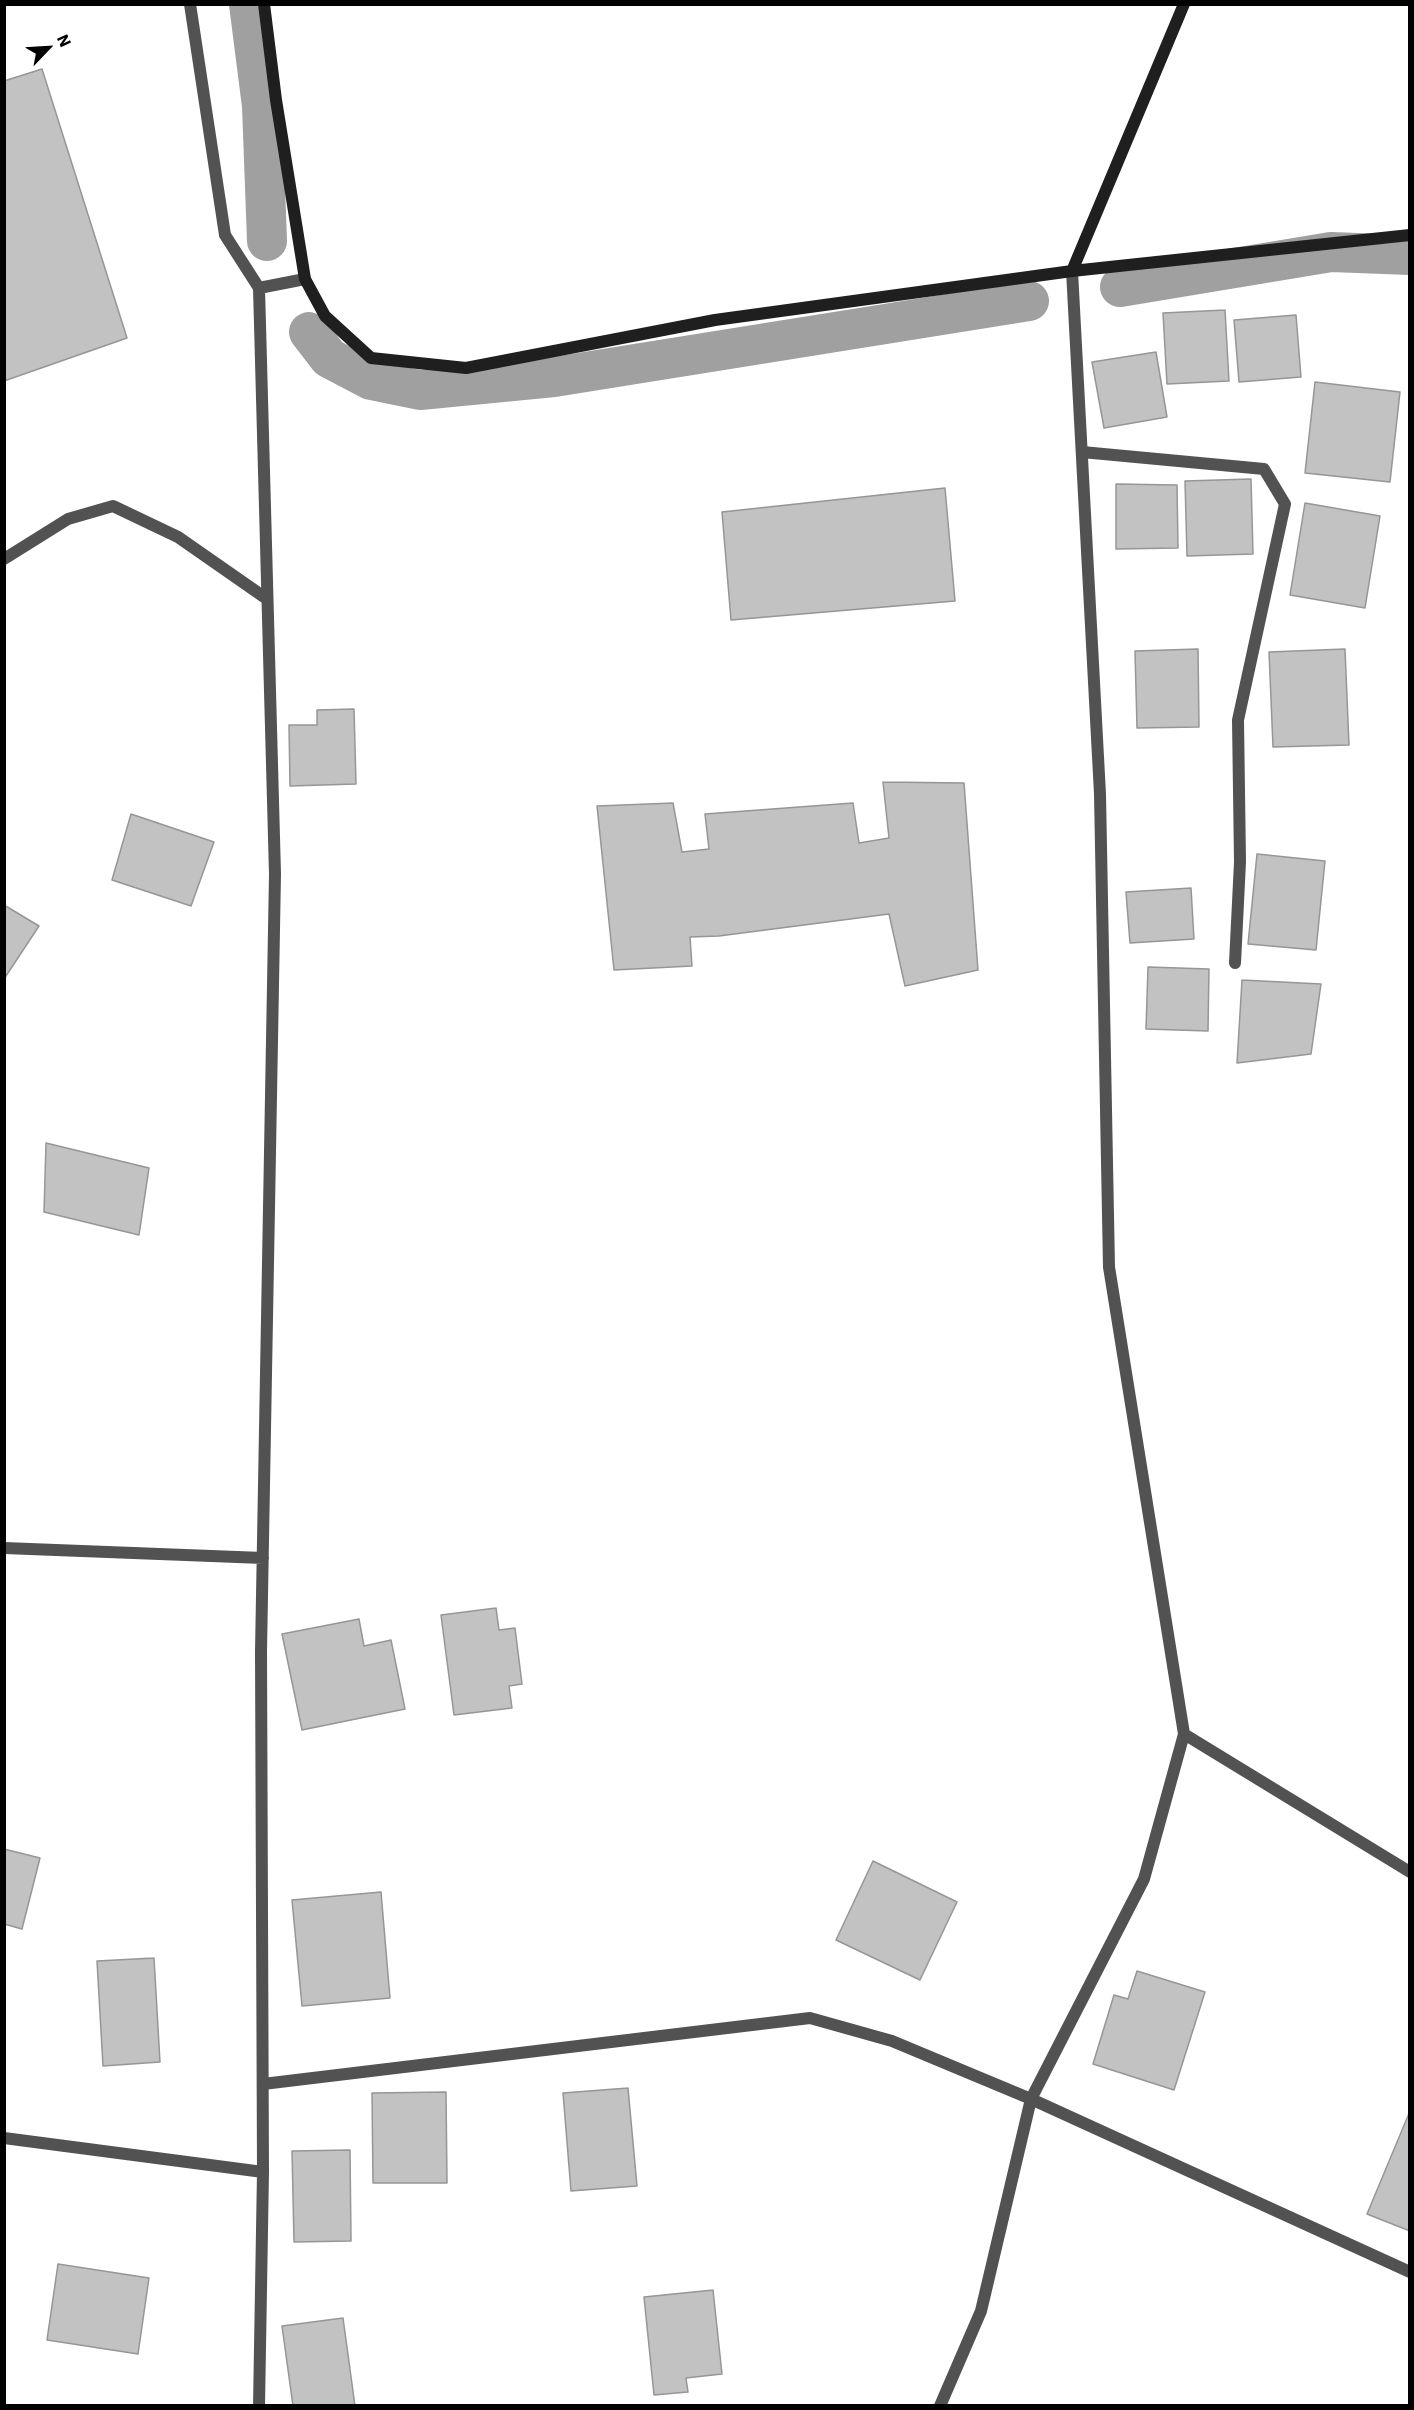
<!DOCTYPE html>
<html>
<head>
<meta charset="utf-8">
<style>
	body { margin:0 }
	#map { position:relative; width:1414px; height:2410px; overflow:hidden; background:#fff; font-family:"IBM Plex Sans",sans-serif }
	canvas { display:block }
	.frame { position:absolute; inset:0; border:6px solid #000; pointer-events:none }
	.north { position:absolute; left:18px; top:18px; width:60px; height:60px; -webkit-text-stroke:4px #fff; paint-order:stroke; rotate:65deg; font-size:16px; font-weight:700; line-height:24px; text-align:center; color:#000 }
	.north::after { content:''; display:block; margin:auto; width:21px; height:27px; background:#000; clip-path:polygon(50% 0,100% 100%,50% 72%,0 100%) }
</style>
</head>
<body>
<div id="map">
<canvas width="1414" height="2410"></canvas>
<div class="frame"></div>
<div class="north">N</div>
</div>
<script>
const ctx = document.querySelector('canvas').getContext('2d');
ctx.lineJoin = 'round';
const toPath = rows => new Path2D(rows.map(r => 'M' + r).join(''));
function trace(path, color, width, dash) { ctx.strokeStyle = color; ctx.lineWidth = width; ctx.lineCap = dash ? 'butt' : 'round'; ctx.setLineDash(dash || []); ctx.stroke(path); }
function fill(path, color) { ctx.fillStyle = color; ctx.fill(path, 'evenodd'); }
const canal = toPath([
	[249,4,262,106,267,241],
	[1120,287,1331,252,1410,255],
	[309,332,329,358,371,380,420,390,554,377,1029,301]
]);
const building = toPath([
	[42,69,127,338,4,381,4,81,42,69],
	[1225,310,1229,381,1167,384,1163,313,1225,310],
	[1296,315,1301,377,1239,382,1234,320,1296,315],
	[1156,352,1167,417,1104,428,1092,362,1156,352],
	[1315,382,1400,392,1390,482,1305,473,1315,382],
	[1251,479,1253,554,1187,556,1185,481,1251,479],
	[1116,484,1177,485,1178,548,1116,549,1116,484],
	[945,488,955,601,731,620,722,512,945,488],
	[1305,503,1380,516,1365,608,1290,595,1305,503],
	[1198,649,1199,727,1137,728,1135,651,1198,649],
	[1345,649,1349,745,1273,747,1269,652,1345,649],
	[354,709,356,784,290,786,289,725,317,725,317,710,354,709],
	[883,782,964,783,978,970,905,986,889,914,719,936,690,937,692,966,614,970,597,806,673,803,682,852,709,849,705,814,853,803,859,843,889,838,883,782],
	[131,814,214,842,191,906,112,880,131,814],
	[1257,854,1325,861,1316,950,1248,944,1257,854],
	[1191,888,1194,939,1130,943,1126,892,1191,888],
	[4,905,39,926,4,979,4,905],
	[1148,967,1209,969,1208,1031,1146,1029,1148,967],
	[1242,980,1321,984,1311,1054,1237,1063,1242,980],
	[46,1143,149,1168,139,1235,44,1212,46,1143],
	[496,1608,499,1630,515,1628,522,1684,509,1686,512,1708,454,1715,441,1615,496,1608],
	[359,1619,364,1646,391,1640,405,1709,302,1730,282,1634,359,1619],
	[4,1849,40,1858,22,1929,4,1924,4,1849],
	[873,1861,957,1902,920,1980,836,1940,873,1861],
	[381,1892,390,1998,302,2006,292,1900,381,1892],
	[154,1958,160,2062,103,2066,97,1961,154,1958],
	[1137,1971,1205,1992,1174,2090,1093,2064,1114,1995,1128,1999,1137,1971],
	[628,2088,637,2186,571,2191,563,2093,628,2088],
	[446,2092,447,2183,373,2183,372,2093,446,2092],
	[1410,2111,1410,2231,1367,2214,1410,2111],
	[350,2150,351,2241,294,2242,292,2151,350,2150],
	[58,2264,149,2278,138,2354,47,2340,58,2264],
	[713,2290,722,2374,686,2378,688,2392,654,2395,644,2297,713,2290],
	[343,2318,355,2406,293,2406,282,2326,343,2318]
]);
const street = toPath([
	[190,4,225,235,259,288,305,279],
	[1072,271,1100,794,1109,1267,1184,1734,1410,1872],
	[259,288,275,874,261,1651,263,2172,259,2406],
	[1082,452,1264,469,1285,504,1238,720,1240,862,1235,963],
	[4,559,68,519,113,506,178,537,267,599],
	[4,1548,263,1558],
	[263,2084,810,2018,892,2041,1031,2099,1410,2272],
	[4,2138,263,2172],
	[940,2406,981,2311,1031,2099,1144,1879,1184,1734]
]);
const secondary = toPath([
	[264,4,276,100,305,279,325,316,371,358,466,368,715,320,1072,271,1410,235],
	[1072,271,1184,4]
]);
trace(canal, '#a0a0a0', 40);
fill(building, '#c2c2c2');
trace(building, '#969696', 1.5);
trace(street, '#525252', 12);
trace(secondary, '#1f1f1f', 12);
</script>
</body>
</html>
